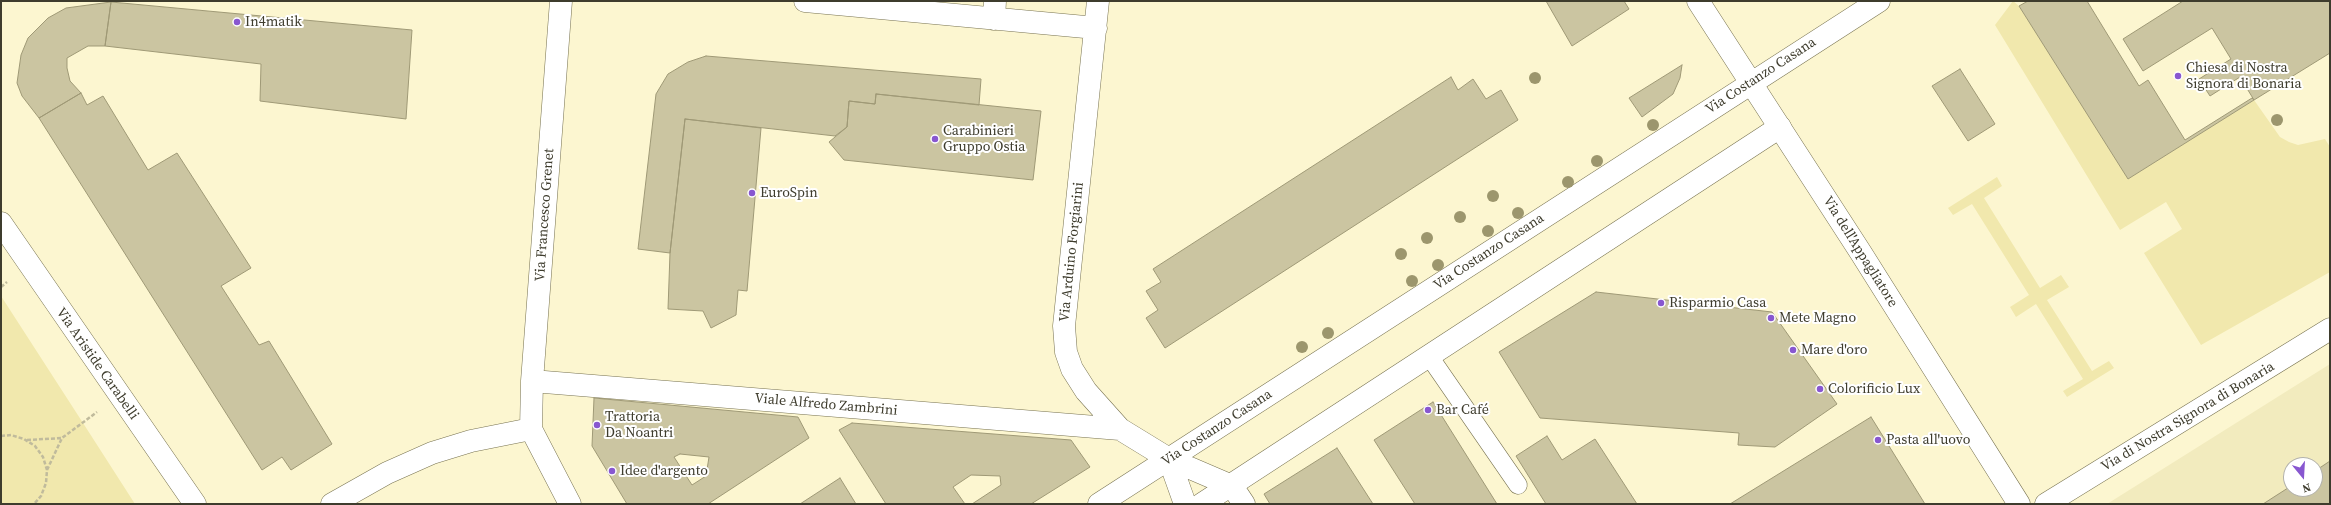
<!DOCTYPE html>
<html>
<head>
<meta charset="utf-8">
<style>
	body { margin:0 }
	#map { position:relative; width:2331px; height:505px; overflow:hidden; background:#fcf6d0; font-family:"Source Serif 4",serif }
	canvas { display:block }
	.frame { position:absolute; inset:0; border:2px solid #3e3c2d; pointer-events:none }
	.north { position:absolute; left:2283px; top:457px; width:40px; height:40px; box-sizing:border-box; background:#fff; border:1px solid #b2b1ab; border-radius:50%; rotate:162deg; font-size:11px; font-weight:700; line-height:16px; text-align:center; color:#3e3c2d }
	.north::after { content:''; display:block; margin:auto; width:14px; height:18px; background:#8857d0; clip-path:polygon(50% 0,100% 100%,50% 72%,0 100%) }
</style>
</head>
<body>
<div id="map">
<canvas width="2331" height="505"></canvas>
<div class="frame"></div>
<div class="north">N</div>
</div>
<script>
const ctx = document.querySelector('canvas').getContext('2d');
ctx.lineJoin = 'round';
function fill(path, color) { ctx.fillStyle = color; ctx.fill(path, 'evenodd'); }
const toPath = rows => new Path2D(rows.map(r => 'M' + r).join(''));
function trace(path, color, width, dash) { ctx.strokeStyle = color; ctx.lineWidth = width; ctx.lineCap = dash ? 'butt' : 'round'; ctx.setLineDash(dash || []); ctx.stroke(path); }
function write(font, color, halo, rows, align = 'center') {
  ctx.font = font + ' "Source Serif 4",serif'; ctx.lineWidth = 4; ctx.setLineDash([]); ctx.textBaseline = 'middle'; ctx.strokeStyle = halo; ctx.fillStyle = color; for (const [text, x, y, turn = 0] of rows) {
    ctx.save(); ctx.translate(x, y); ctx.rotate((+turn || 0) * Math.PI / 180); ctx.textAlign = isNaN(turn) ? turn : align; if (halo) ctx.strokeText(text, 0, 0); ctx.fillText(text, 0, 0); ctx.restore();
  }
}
const built = toPath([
	[2330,364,2330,504,2107,504],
	[2291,465,2315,465,2315,489,2291,489]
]);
const green = toPath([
	[2013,1,2019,6,2128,179,2254,100,2280,137,2289,142,2298,145,2325,139,2330,147,2330,272,2201,345,2144,253,2182,229,2166,202,2120,230,1995,25],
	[1997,177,2002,186,1984,198,2040,288,2061,275,2069,287,2047,300,2092,371,2109,361,2114,368,2067,397,2063,391,2083,379,2036,304,2016,317,2010,307,2029,295,1972,204,1953,215,1948,208],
	[1,296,83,423,135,504,1,504]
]);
const building = toPath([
	[1546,1,1624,1,1629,9,1572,46,1546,1],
	[2028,1,2087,1,2139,86,2148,80,2185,140,2252,98,2254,100,2128,179,2019,6,2028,1],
	[2183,1,2330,1,2330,53,2254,100,2240,77,2210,96,2199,79,2231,59,2212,28,2143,71,2123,39,2183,1],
	[111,2,412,30,406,119,260,101,261,64,105,46,111,2],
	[111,2,105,46,88,46,67,58,67,68,70,81,81,93,39,118,22,96,17,83,21,55,28,38,48,18,66,8,111,2],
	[706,56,981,79,979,105,876,94,875,104,849,101,847,127,835,136,685,119,670,253,638,249,656,94,668,74,688,62,706,56],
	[1682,65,1680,78,1673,94,1642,117,1629,98,1682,65],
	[1960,69,1995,124,1968,141,1932,86,1960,69],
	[1451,77,1458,90,1473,79,1486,99,1501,90,1518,120,1165,348,1146,318,1158,310,1146,291,1161,282,1153,269,1451,77],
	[81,93,87,105,103,96,148,170,177,153,251,268,221,286,259,345,269,341,332,444,291,470,282,457,262,470,39,118,81,93],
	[876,94,1041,111,1033,180,844,160,829,142,847,127,849,101,875,104,876,94],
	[685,119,761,128,747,291,738,290,736,315,711,328,703,311,668,309,670,253,685,119],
	[1596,292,1772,312,1837,404,1775,447,1738,445,1739,433,1540,418,1499,352,1596,292],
	[594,398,798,417,809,438,708,504,627,504,592,446,594,398],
	[680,454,709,457,706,476,692,485,674,457,680,454],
	[1433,402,1497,504,1415,504,1374,440,1433,402],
	[1871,417,1925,504,1730,504,1871,417],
	[852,423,1071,440,1090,467,1031,504,972,504,1001,485,1000,476,971,475,953,487,965,504,886,504,839,430,852,423],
	[1547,436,1562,460,1595,439,1637,504,1546,504,1516,456,1547,436],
	[1337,448,1373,504,1270,504,1264,494,1337,448],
	[2330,461,2330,504,2263,504,2291,486,2291,489,2315,489,2315,471,2330,461],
	[840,478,856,504,800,504,840,478]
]);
const path = toPath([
	[1,287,7,282],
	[1,436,11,435,24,439,35,446,43,457,47,470,46,483,41,496,34,504],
	[27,440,62,438],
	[47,470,62,438,97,412]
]);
const service = toPath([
	[1429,356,1518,485]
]);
const minor = toPath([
	[561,1,532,381,531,429,570,504],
	[805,1,1096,28],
	[1098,1,1064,326,1066,352,1072,369,1086,391,1120,429,1169,459,1232,486,1244,504],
	[1698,1,1751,83],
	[994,19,995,1],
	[532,381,1120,429],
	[1169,459,1185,504],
	[332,504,387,473,432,453,471,441,531,429],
	[1099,504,1879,1],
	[1202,504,1780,127],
	[2046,504,2330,329]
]);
const tertiary = toPath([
	[1751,83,1861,253,2019,504],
	[1,223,195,504]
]);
const trees = [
	[1535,78],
	[2277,120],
	[1653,125],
	[1597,161],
	[1568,182],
	[1493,196],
	[1518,213],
	[1460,217],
	[1488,231],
	[1427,238],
	[1401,254],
	[1438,265],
	[1412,281],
	[1328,333],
	[1302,347]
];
const markers = [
	[237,22,4,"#8857d0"],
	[2178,76,4,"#8857d0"],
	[935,139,4,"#8857d0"],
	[752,193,4,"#8857d0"],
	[1661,303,4,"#8857d0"],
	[1771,318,4,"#8857d0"],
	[1793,350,4,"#8857d0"],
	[1820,389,4,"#8857d0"],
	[1428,410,4,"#8857d0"],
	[597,425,4,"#8857d0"],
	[1878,440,4,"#8857d0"],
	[612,471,4,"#8857d0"]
];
const poiNames = [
	["In4matik",245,22],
	["Chiesa di Nostra",2186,68],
	["Signora di Bonaria",2186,84],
	["Carabinieri",943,131],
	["Gruppo Ostia",943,147],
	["EuroSpin",760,193],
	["Risparmio Casa",1669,303],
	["Mete Magno",1779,318],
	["Mare d'oro",1801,350],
	["Colorificio Lux",1828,389],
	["Bar Café",1436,410],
	["Trattoria",605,417],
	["Da Noantri",605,433],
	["Pasta all'uovo",1886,440],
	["Idee d'argento",620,471]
];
const streetNames = [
	["Via Costanzo Casana",1761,76,-33],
	["Via Francesco Grenet",545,215,-86],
	["Via Arduino Forgiarini",1072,252,-84],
	["Via Costanzo Casana",1489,252,-33],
	["Via dell'Appagliatore",1860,252,58],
	["Via Aristide Carabelli",97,364,55],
	["Viale Alfredo Zambrini",826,405,5],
	["Via di Nostra Signora di Bonaria",2188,417,-31],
	["Via Costanzo Casana",1217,428,-33]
];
fill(built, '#f2ebbe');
fill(green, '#f1e8ad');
fill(building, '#cbc5a1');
trace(building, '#9f9976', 1);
trace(service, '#787351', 19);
trace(minor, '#787351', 23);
trace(tertiary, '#787351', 23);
trace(path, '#c0bb9c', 2.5, [4, 2]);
trace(service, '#fff', 18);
trace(minor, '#fff', 22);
trace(tertiary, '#fff', 22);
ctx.fillStyle = '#9c966d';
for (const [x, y] of trees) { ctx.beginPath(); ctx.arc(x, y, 6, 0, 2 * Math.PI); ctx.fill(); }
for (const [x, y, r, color] of markers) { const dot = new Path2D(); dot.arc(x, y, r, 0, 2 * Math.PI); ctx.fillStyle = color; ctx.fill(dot); trace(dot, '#fff', 1.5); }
write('14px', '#3e3c2d', '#fff', poiNames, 'left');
write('14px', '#3e3c2d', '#fff', streetNames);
</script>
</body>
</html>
